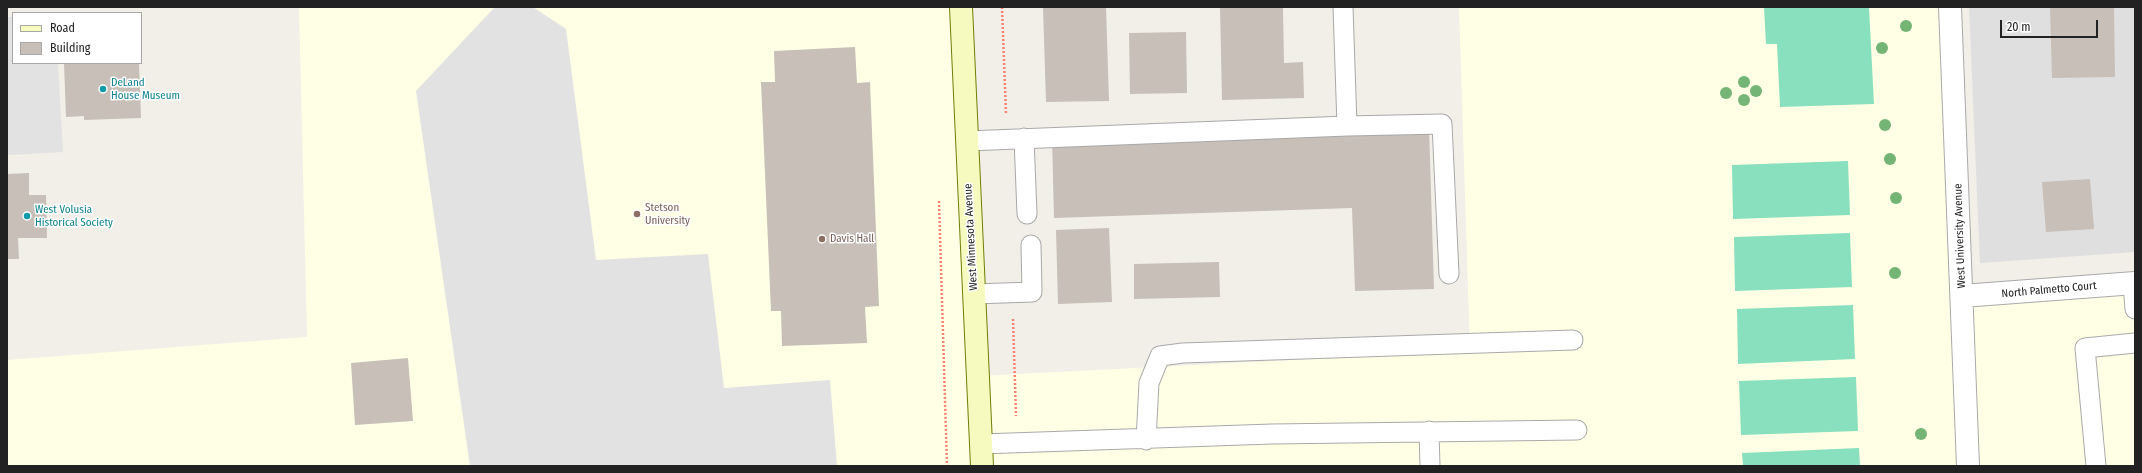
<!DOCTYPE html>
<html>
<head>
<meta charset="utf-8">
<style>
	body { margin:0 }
	#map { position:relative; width:2142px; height:473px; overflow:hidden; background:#f2efe9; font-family:"Fira Sans Condensed",sans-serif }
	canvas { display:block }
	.frame { position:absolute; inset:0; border:8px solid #222; pointer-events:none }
	.legend { position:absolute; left:12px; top:12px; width:130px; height:52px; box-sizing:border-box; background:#fff; border:1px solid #a7a7a7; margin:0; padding:5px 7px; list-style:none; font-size:12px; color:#222 }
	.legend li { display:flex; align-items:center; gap:8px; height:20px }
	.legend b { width:20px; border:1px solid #a7a7a7 }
	.scale { position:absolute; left:2000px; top:20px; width:98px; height:18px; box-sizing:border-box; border:2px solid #222; border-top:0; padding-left:5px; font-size:12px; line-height:14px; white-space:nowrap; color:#222; -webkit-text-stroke:3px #fff; paint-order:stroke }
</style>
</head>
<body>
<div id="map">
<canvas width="2142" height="473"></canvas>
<div class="frame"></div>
<ul class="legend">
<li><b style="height:5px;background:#f7fabf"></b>Road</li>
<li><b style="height:11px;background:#c7bfb8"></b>Building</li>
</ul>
<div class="scale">20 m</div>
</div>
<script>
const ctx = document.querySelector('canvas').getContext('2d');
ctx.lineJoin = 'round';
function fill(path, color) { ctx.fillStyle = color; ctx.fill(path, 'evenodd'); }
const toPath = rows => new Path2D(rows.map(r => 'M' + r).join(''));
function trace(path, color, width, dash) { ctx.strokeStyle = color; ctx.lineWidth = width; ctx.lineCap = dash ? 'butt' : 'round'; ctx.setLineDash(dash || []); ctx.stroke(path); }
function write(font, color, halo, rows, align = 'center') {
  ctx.font = font + ' "Fira Sans Condensed",sans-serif'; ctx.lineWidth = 3; ctx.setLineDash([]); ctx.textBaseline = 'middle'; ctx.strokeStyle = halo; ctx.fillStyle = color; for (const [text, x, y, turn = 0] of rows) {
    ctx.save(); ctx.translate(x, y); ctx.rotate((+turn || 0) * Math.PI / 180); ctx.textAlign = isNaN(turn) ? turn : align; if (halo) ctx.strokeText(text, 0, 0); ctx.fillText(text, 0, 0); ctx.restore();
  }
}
const residential = toPath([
	[1969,7,2135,7,2135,252,1980,263]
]);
const education = toPath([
	[299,7,961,7,978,376,1470,351,1459,7,1950,7,1962,296,2135,287,2135,466,7,466,7,360,307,337]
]);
const pitch = toPath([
	[1764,7,1869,7,1874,104,1780,107,1777,44,1766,44],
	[1848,161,1850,215,1733,219,1732,165],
	[1850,233,1852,287,1735,291,1734,237],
	[1853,305,1855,359,1738,364,1737,309],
	[1856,377,1858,431,1741,435,1739,381],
	[1859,448,1860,466,1743,466,1742,453]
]);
const parking = toPath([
	[533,7,566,29,596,260,708,254,724,388,830,380,837,466,470,466,416,91,494,8],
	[7,17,13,17,13,63,58,63,63,152,7,155]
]);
const building = toPath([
	[1043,7,1106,7,1109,101,1046,102],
	[1220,7,1283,7,1284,63,1303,62,1304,98,1222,100],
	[2050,7,2114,7,2115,77,2052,78],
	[1186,32,1187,93,1130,94,1129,33],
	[855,47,857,83,870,82,879,306,865,307,867,343,782,346,781,311,771,311,761,82,775,82,774,51],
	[64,63,139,63,141,118,84,120,84,116,66,117],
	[1429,126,1434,289,1355,291,1352,208,1054,218,1052,138],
	[29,173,29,195,46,195,47,238,18,238,19,259,7,259,7,174],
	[2090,179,2094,229,2046,232,2042,182],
	[1109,228,1112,302,1058,304,1056,230],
	[1219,262,1220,297,1134,299,1134,264],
	[408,358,413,421,355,425,351,363]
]);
const path = toPath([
	[1002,7,1006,114],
	[939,201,947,466],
	[1013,319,1016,416]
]);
const lane = toPath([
	[1347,126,1442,124,1449,274],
	[1024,138,1027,214],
	[967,141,1347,126,1343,7],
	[2133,283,2135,309],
	[974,294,1032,292,1031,245],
	[1429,431,1430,466],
	[1146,440,1149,383,1160,356,1183,353,1573,340],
	[981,444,1272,434,1577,430],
	[2096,466,2085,348,2135,343]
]);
const street = toPath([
	[1950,7,1968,466],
	[1962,296,2135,283]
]);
const secondary = toPath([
	[961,7,982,466]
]);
const trees = [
	[1906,26],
	[1882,48],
	[1744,82],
	[1756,91],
	[1726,93],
	[1744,100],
	[1885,125],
	[1890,159],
	[1896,198],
	[1895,273],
	[1921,434]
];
const markers = [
	[103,89,4,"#0f9aa8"],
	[637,214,4,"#8d6e63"],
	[27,216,4,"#0f9aa8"],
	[822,239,4,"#8d6e63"]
];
const cultureNames = [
	["DeLand",111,83],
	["House Museum",111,96],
	["West Volusia",35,210],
	["Historical Society",35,223]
];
const educationNames = [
	["Stetson",645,208],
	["University",645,221],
	["Davis Hall",830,239]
];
const streetNames = [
	["West University Avenue",1960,236,-92],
	["West Minnesota Avenue",971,237,-93],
	["North Palmetto Court",2049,290,-5]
];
fill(residential, '#e0dfdf');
fill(education, '#ffffe5');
fill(pitch, '#88e0be');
fill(parking, '#e2e2e2');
fill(building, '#c7bfb8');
trace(lane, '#a9a9a9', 21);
trace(street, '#a9a9a9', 24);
trace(secondary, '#707d05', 24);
trace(path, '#fa8072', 2.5, [2, 2]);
trace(lane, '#fff', 19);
trace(street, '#fff', 22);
trace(secondary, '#f7fabf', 22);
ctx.fillStyle = '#74b475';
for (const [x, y] of trees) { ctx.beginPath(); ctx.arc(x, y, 6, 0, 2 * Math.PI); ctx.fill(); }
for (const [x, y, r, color] of markers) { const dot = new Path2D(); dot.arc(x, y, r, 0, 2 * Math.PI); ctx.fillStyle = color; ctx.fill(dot); trace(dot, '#fff', 1.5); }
write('11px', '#0d838f', '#fff', cultureNames, 'left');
write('11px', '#785e54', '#fff', educationNames, 'left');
write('11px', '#222', '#fff', streetNames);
</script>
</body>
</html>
